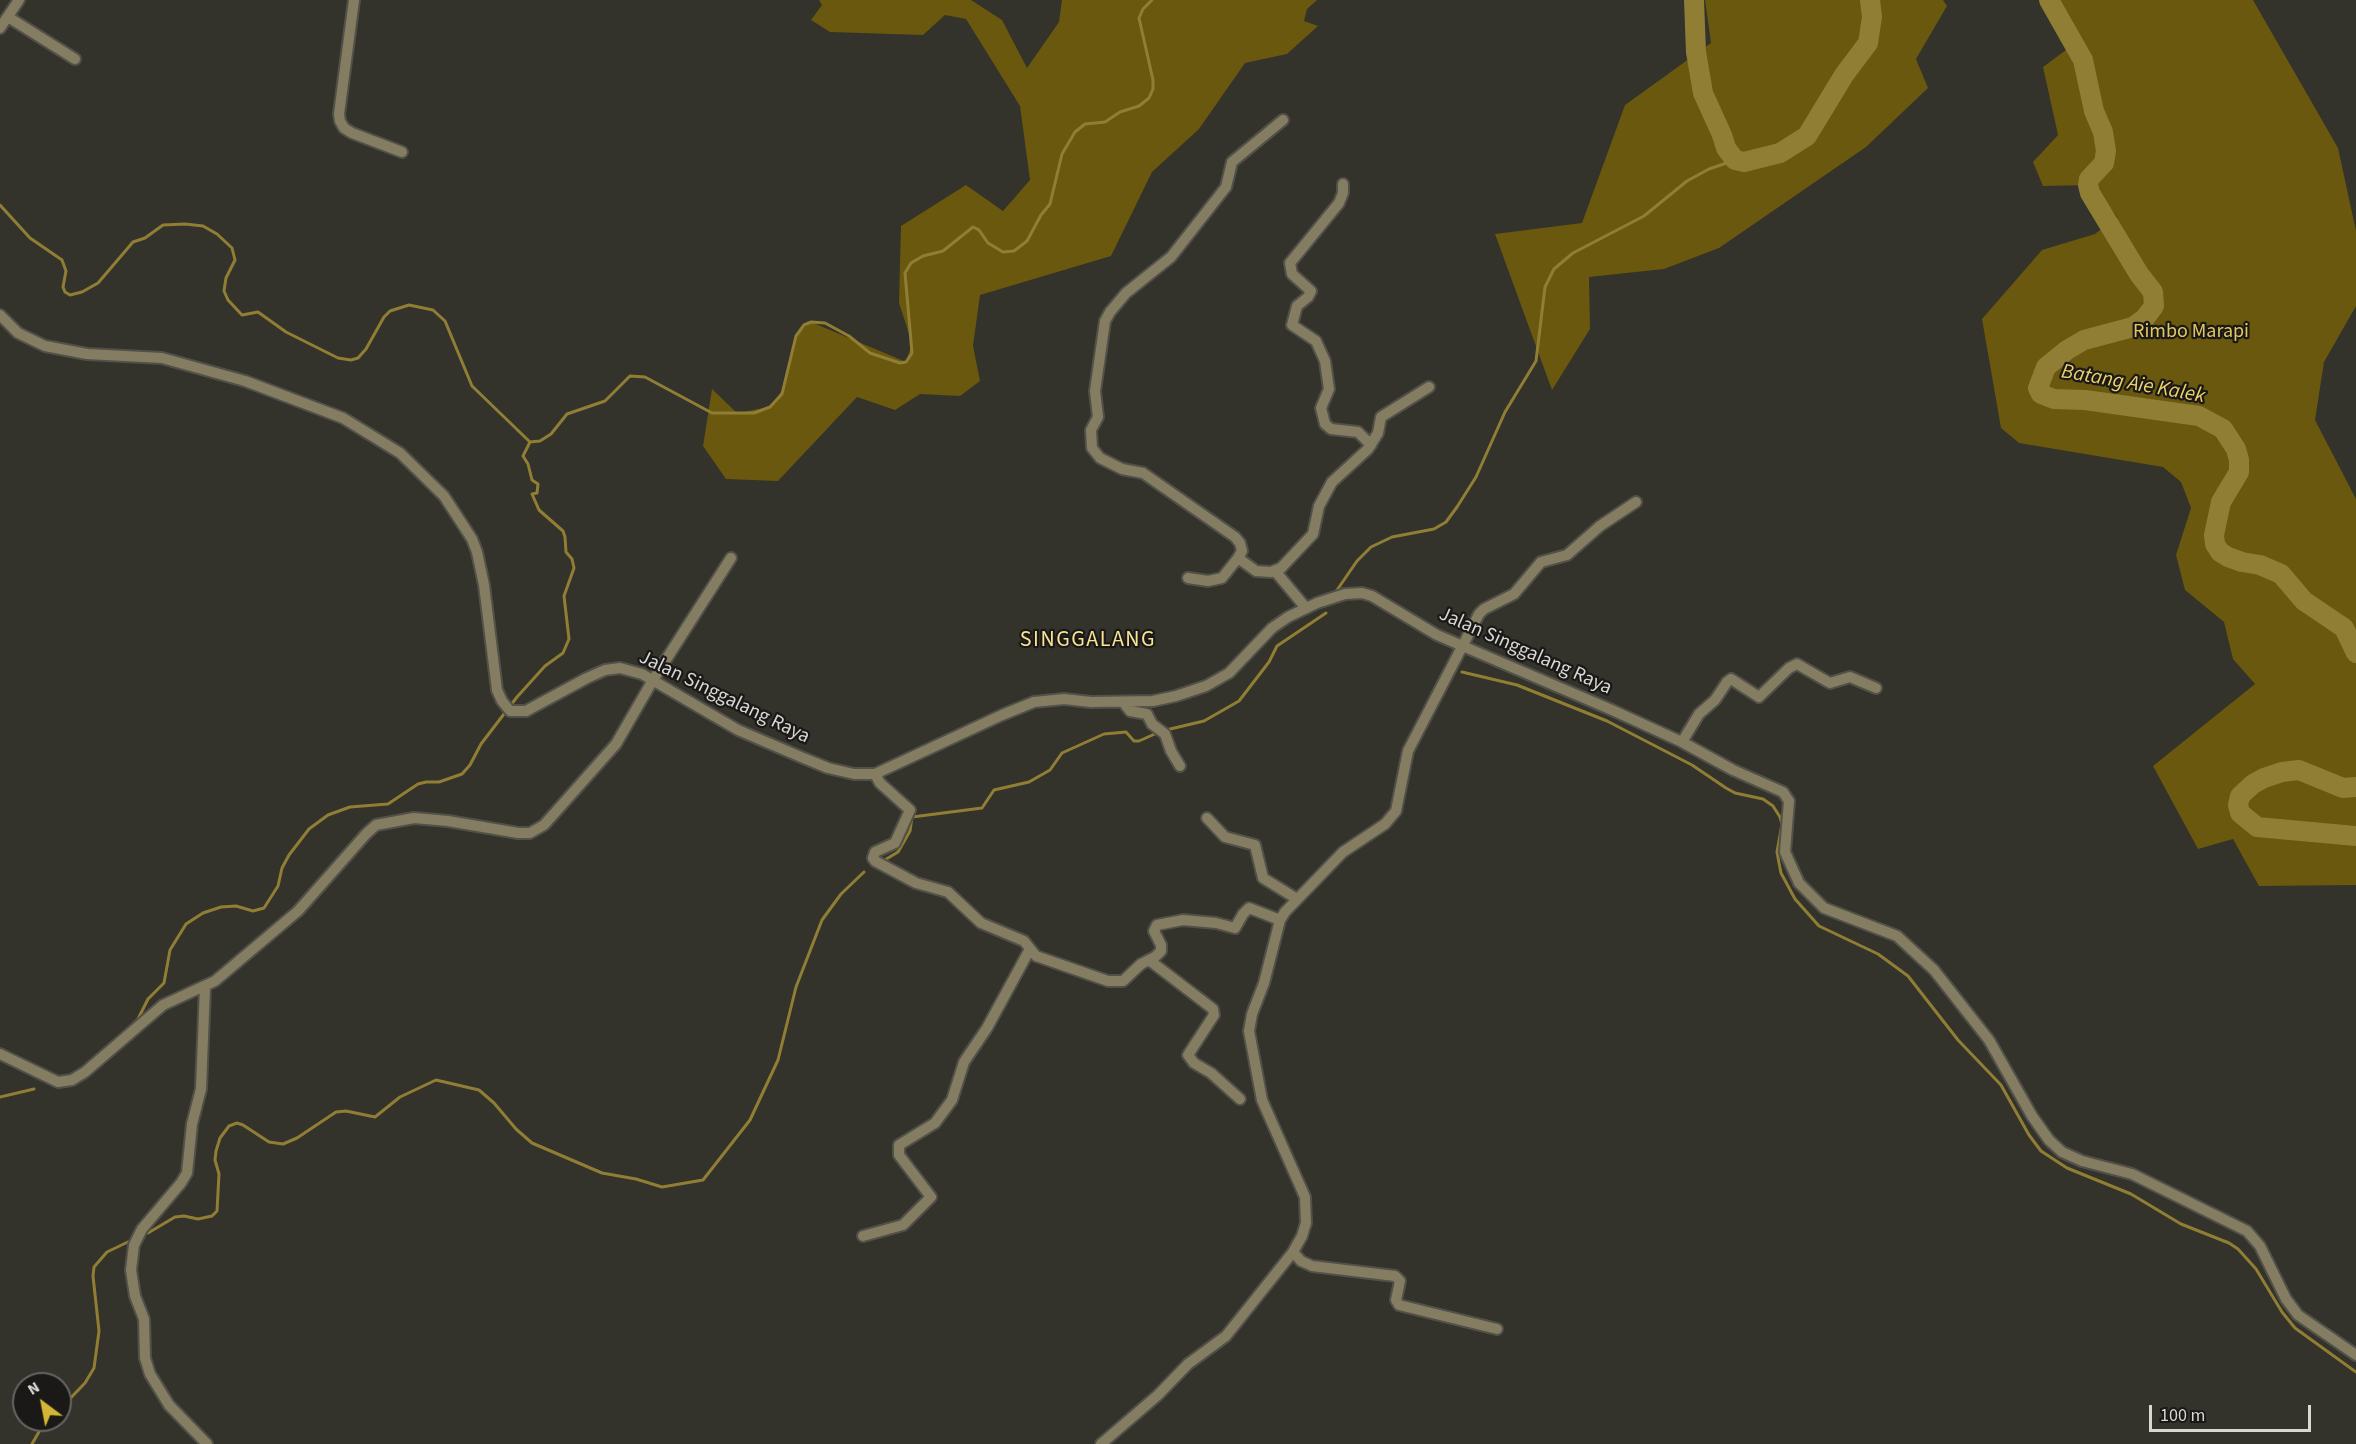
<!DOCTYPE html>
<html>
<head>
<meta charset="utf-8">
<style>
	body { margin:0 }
	#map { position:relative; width:2356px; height:1444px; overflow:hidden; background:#33322b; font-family:"Source Sans 3",sans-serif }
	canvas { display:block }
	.north { position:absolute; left:12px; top:1372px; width:60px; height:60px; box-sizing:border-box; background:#1a1917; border:2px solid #666562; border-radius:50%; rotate:328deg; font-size:16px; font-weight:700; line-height:24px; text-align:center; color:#d8d7d3 }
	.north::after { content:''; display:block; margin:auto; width:21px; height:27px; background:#d5b535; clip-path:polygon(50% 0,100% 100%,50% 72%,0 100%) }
	.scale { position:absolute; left:2149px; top:1405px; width:162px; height:27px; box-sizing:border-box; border:3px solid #d8d7d3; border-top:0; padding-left:8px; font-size:18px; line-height:21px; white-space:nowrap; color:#d8d7d3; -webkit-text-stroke:4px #1a1917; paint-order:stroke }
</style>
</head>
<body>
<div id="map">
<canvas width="2356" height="1444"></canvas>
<div class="north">N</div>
<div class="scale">100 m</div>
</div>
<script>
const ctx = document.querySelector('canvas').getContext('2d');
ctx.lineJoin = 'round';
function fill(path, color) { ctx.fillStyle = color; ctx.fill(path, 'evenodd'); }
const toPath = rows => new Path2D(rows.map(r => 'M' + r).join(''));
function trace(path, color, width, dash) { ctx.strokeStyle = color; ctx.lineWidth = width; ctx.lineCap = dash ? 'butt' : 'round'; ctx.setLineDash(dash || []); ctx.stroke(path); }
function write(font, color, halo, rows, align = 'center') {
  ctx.font = font + ' "Source Sans 3",sans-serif'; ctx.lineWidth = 4.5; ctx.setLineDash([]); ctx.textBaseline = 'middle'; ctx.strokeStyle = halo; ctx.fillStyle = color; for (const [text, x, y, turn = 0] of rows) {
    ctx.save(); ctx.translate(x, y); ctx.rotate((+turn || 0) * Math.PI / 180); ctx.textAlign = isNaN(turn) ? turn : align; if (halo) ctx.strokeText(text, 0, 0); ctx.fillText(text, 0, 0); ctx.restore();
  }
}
const green = toPath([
	[819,0,971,0,1002,20,1027,68,1059,22,1062,0,1317,0,1307,9,1304,21,1318,26,1287,54,1245,63,1199,129,1152,172,1111,256,980,295,973,346,980,381,960,396,920,394,895,410,857,397,778,481,726,479,703,446,712,389,737,413,770,407,785,386,797,333,811,322,906,362,912,343,899,303,901,226,966,185,1003,211,1030,180,1020,106,966,19,945,15,923,35,830,32,811,20,822,5],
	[1705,0,1943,0,1947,6,1916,59,1928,88,1866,147,1719,248,1664,269,1589,277,1590,329,1552,390,1495,234,1582,223,1625,105,1711,43],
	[2053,0,2253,0,2338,148,2356,231,2356,306,2324,362,2315,420,2356,499,2356,885,2259,886,2233,839,2198,849,2153,766,2255,684,2233,659,2224,622,2185,590,2176,555,2191,508,2181,482,2163,467,2019,443,2001,428,1982,319,2042,250,2095,234,2117,217,2093,185,2043,186,2033,162,2058,135,2043,67,2066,50]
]);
const stream = toPath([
	[0,205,30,238,62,260,66,271,63,287,65,292,70,295,82,292,98,283,133,242,145,238,163,225,185,224,203,226,217,234,232,248,235,260,226,278,224,291,228,300,242,315,258,312,286,332,338,358,351,360,358,358,366,349,384,317,390,311,409,305,433,310,445,321,472,386,530,442,540,441,551,434,567,414,605,401,630,376,645,377,712,413,754,413,770,407,782,394,796,336,804,325,811,322,825,323,849,336,870,353,900,363,906,362,912,353,905,273,911,263,923,256,943,251,973,227,979,230,988,243,1003,252,1014,251,1027,241,1041,215,1050,204,1062,154,1075,132,1085,124,1105,122,1120,112,1139,106,1149,98,1153,89,1153,80,1139,18,1143,9,1152,0],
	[1335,593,1357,561,1371,547,1392,537,1434,529,1446,522,1457,507,1476,477,1505,412,1536,361,1545,287,1554,269,1573,253,1644,216,1687,181,1709,169,1735,160],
	[1462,672,1517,685,1607,721,1692,765,1726,788,1735,793,1763,799,1773,806,1780,817,1782,824,1777,852,1779,863,1781,873,1795,899,1819,926,1878,954,1908,976,1958,1040,2001,1085,2029,1135,2041,1151,2067,1168,2131,1194,2181,1224,2229,1243,2238,1249,2256,1269,2282,1312,2295,1328,2356,1372],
	[1166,730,1204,721,1239,701,1269,662,1277,646,1326,613],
	[883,861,898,852,910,831,912,817,982,808,994,790,1029,782,1050,770,1062,753,1104,734,1126,732,1134,741,1139,741,1157,733],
	[121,1035,138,1019,148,999,164,983,170,950,186,924,203,913,221,907,236,906,253,911,264,908,278,886,282,868,289,855,309,829,328,815,350,807,388,804,418,784,426,782,439,782,462,774,470,765,481,744,517,697,545,666,563,653,569,639,564,596,574,568,572,559,566,552,565,537,563,531,539,510,532,494,537,493,538,484,532,480,528,464,523,456,530,442],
	[0,1097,34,1089],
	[148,1233,175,1217,184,1216,198,1219,212,1216,217,1211,219,1174,215,1160,216,1151,220,1138,229,1126,237,1123,243,1125,269,1142,283,1144,297,1138,336,1112,346,1111,375,1117,400,1097,436,1080,479,1090,494,1103,516,1129,532,1143,602,1173,636,1179,662,1187,703,1180,750,1120,778,1060,796,987,822,920,841,894,864,872],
	[60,1409,85,1383,94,1368,99,1331,93,1276,94,1267,107,1252,132,1240],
	[32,1444,40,1430,49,1420]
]);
const river = toPath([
	[1694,0,1696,52,1703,93,1722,135,1726,148,1735,160,1744,162,1780,153,1807,136,1844,75,1868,43,1872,17,1870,0],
	[2049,0,2083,60,2094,111,2103,132,2106,151,2104,163,2089,179,2088,185,2090,193,2139,274,2153,292,2154,306,2145,318,2133,327,2084,340,2067,350,2046,367,2038,388,2041,394,2054,399,2085,400,2199,416,2223,429,2236,449,2239,460,2239,472,2221,502,2214,535,2215,544,2220,552,2228,557,2242,562,2260,565,2281,574,2304,601,2344,628,2356,653],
	[2356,787,2343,788,2299,770,2282,772,2264,778,2253,784,2240,796,2238,805,2240,813,2257,827,2356,836]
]);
const street = toPath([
	[354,0,339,114,340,121,344,128,352,133,402,152],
	[8,17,75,59],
	[0,28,19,0],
	[1343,184,1343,193,1339,203,1290,263,1292,274,1311,291,1308,297,1297,306,1292,325,1316,341,1325,361,1329,389,1321,408,1325,424,1331,429,1358,432,1371,445],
	[0,315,18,333,45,346,87,354,162,358,245,381,343,418,400,453,444,496,472,539,477,552,484,585,497,690,502,701,510,711,526,711,587,678,605,670,620,668,642,674,738,730,801,757,828,768,854,774,875,774,1002,715,1034,702,1064,699,1091,702,1153,701,1176,696,1206,686,1229,673,1272,628,1288,617,1317,603,1345,594,1362,593,1372,596,1437,635,1612,710,1682,742,1733,770,1783,792,1789,801,1785,852,1799,883,1824,908,1897,936,1934,970,1989,1040,2032,1116,2049,1140,2062,1152,2082,1161,2132,1174,2247,1231,2260,1246,2286,1299,2298,1315,2356,1355],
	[1238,558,1242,551,1240,543,1235,537,1143,473,1122,469,1100,458,1092,448,1091,430,1098,417,1095,391,1105,321,1110,312,1126,293,1171,257,1226,187,1232,162,1283,120],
	[1275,571,1306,608],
	[1188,578,1208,581,1222,578,1238,558,1256,571,1271,572,1281,568,1313,534,1319,506,1332,482,1368,449,1378,433,1381,417,1429,387],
	[1123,702,1130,711,1147,714,1152,724,1165,734,1171,751,1180,766],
	[1682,742,1699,714,1715,700,1727,682,1731,679,1759,697,1789,668,1797,664,1830,683,1850,677,1876,688],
	[875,774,880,783,910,810,895,843,875,852,873,858,875,861,916,883,948,892,981,923,1024,941,1036,956,1108,981,1123,981,1141,964,1155,957,1161,951,1161,945,1154,931,1157,925,1183,920,1216,923,1235,928,1243,914,1249,908,1280,920],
	[1207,818,1225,837,1255,845,1263,878,1297,899],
	[1149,960,1213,1009,1214,1015,1188,1055,1194,1063,1211,1073,1240,1099],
	[205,987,201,1089,192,1124,187,1173,181,1183,142,1229,134,1245,131,1270,135,1296,144,1319,145,1358,150,1374,169,1405,207,1444],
	[0,1054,58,1082,72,1080,85,1072,163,1005,215,981,298,911,366,834,376,825,414,818,448,821,518,833,530,833,544,825,616,744,653,680,731,558],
	[863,1236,903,1225,931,1197,899,1155,899,1145,935,1123,952,1100,964,1062,987,1028,1030,949],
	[1293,1252,1301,1261,1312,1266,1395,1276,1400,1281,1396,1300,1399,1305,1497,1329],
	[1101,1444,1158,1395,1188,1364,1226,1336,1293,1252,1302,1236,1306,1223,1305,1197,1262,1100,1249,1031,1252,1014,1264,983,1280,920,1285,912,1343,852,1385,824,1396,811,1408,751,1479,614,1484,609,1514,594,1541,562,1567,555,1600,526,1636,502]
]);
const parkNames = [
	["Rimbo Marapi",2191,333]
];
const streetNames = [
	["Jalan Singgalang Raya",1525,652,24],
	["Jalan Singgalang Raya",724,698,26]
];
const waterNames = [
	["Batang Aie Kalek",2133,385,10]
];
const quarterNames = [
	["SINGGALANG",1088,641]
];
fill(green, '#69580d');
trace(stream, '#907e35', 3);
trace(river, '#907e35', 20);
trace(street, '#515049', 14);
trace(street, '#857d61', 10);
write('20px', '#e2c762', '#1a1917', parkNames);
write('20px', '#d8d7d3', '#1a1917', streetNames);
write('italic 21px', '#ecd16c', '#1a1917', waterNames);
ctx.letterSpacing = '1.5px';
write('22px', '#f9e496', '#1a1917', quarterNames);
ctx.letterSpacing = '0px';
</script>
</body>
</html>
